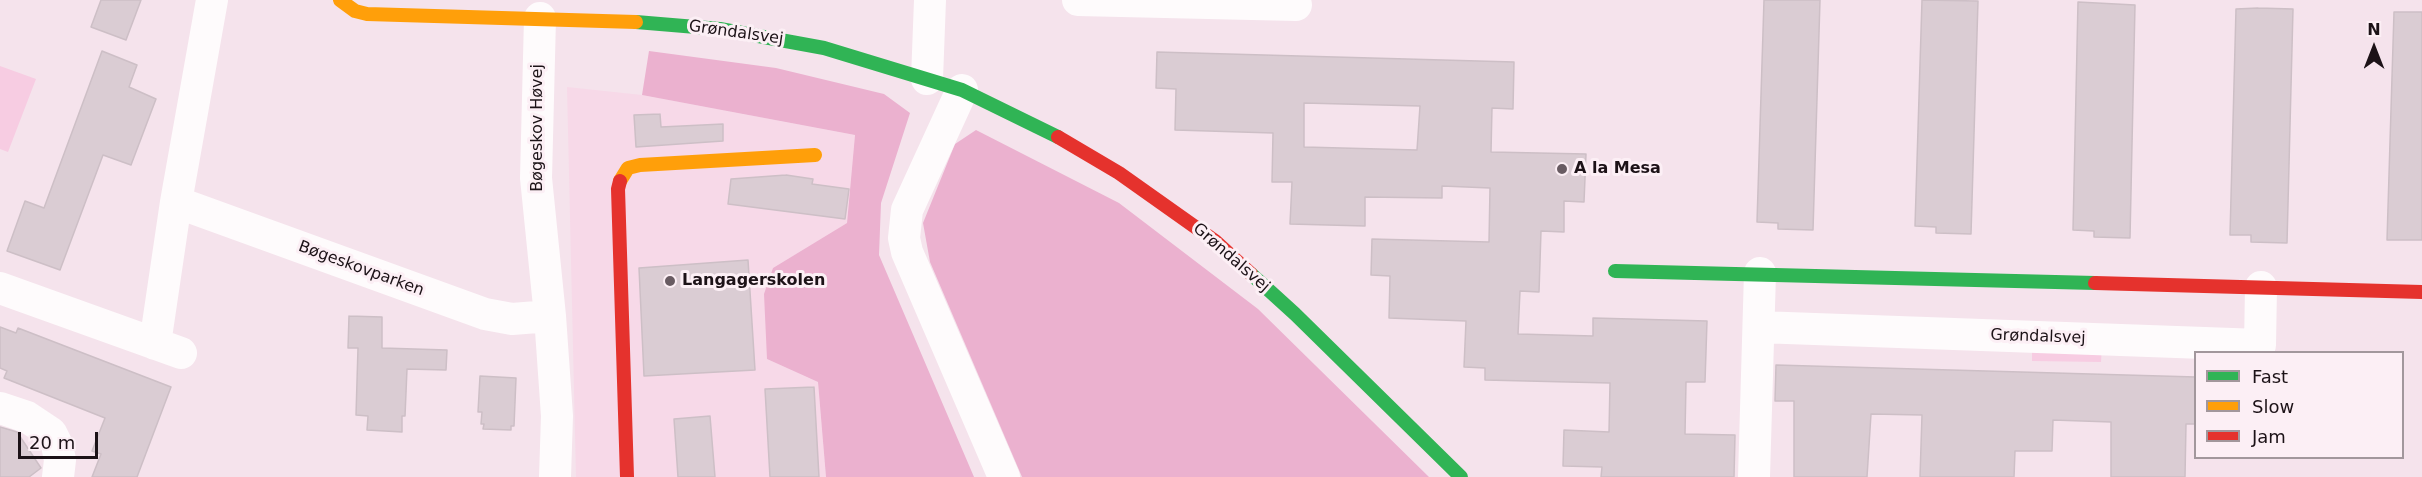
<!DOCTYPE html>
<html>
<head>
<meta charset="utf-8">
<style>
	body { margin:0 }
	#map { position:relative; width:2422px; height:477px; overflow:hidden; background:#f5e3ec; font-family:"DejaVu Sans",sans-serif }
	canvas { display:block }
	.legend { position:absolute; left:2194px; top:351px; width:210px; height:108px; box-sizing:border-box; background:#fceff5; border:2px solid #a2979c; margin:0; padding:8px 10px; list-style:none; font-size:18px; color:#1c1217 }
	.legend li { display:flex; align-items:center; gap:12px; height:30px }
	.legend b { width:30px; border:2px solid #a2979c }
	.north { position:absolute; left:2344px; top:18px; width:60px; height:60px; -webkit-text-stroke:4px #fceff5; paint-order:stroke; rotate:0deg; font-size:16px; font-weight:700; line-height:24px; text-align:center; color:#1c1217 }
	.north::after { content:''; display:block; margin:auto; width:21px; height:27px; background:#1c1217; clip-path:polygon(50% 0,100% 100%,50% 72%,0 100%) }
	.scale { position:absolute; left:18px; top:432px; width:80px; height:27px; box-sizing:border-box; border:3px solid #1c1217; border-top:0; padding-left:8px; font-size:18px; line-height:21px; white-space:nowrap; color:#1c1217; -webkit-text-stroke:4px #fceff5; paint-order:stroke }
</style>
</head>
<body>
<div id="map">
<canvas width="2422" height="477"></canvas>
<ul class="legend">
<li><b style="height:8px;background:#30b455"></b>Fast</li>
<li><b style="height:8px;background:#ff9f0a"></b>Slow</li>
<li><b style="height:8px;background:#e5322d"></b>Jam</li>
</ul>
<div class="north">N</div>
<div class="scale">20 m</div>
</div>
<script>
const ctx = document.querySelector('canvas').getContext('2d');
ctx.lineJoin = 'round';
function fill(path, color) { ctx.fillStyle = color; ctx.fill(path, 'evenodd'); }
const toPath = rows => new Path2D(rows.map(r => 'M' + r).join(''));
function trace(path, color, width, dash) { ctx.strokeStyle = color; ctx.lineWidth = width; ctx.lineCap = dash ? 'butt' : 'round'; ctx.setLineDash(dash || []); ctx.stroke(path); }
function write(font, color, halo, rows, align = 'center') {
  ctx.font = font + ' "DejaVu Sans",sans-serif'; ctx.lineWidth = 6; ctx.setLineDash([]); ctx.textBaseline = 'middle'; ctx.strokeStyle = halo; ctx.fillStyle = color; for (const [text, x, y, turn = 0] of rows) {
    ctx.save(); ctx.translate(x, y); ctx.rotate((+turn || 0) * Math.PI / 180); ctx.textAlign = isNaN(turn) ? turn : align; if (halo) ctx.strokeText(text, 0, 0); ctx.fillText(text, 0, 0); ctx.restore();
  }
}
const built = toPath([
	[567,87,642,95,855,135,847,223,773,268,767,359,818,382,826,477,576,477]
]);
const green = toPath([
	[0,66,36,79,8,152,0,149],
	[2032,342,2102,344,2101,362,2032,361]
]);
const forest = toPath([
	[649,51,776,68,884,94,910,113,881,203,879,255,974,477,826,477,818,382,767,359,764,294,773,268,847,223,855,135,642,95],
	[976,130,1119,203,1258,309,1429,477,1022,477,930,262,923,223,955,144]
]);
const building = toPath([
	[101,0,141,0,126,40,91,27,101,0],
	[1764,0,1820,0,1813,230,1778,229,1778,223,1757,222,1764,0],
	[1922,0,1978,1,1971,234,1936,233,1936,227,1915,226,1922,0],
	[2078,2,2135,5,2130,238,2094,237,2094,231,2073,230,2078,2],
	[2258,8,2293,9,2287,243,2251,242,2251,235,2230,235,2236,9,2258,8],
	[2394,12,2422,12,2422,240,2387,240,2394,12],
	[102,51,137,65,129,87,156,99,131,165,103,155,60,270,7,251,25,201,44,208,102,51],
	[1157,52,1514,62,1513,109,1492,108,1491,152,1586,154,1584,202,1564,201,1564,232,1541,231,1539,292,1520,291,1518,334,1593,336,1593,318,1707,321,1705,382,1686,382,1685,434,1735,435,1734,477,1601,477,1602,467,1563,466,1564,430,1609,432,1610,383,1485,380,1485,368,1464,367,1466,321,1389,318,1390,276,1371,275,1372,239,1489,242,1490,188,1442,186,1442,198,1365,197,1365,226,1290,224,1292,182,1272,182,1273,133,1175,130,1176,89,1156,88,1157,52],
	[1304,103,1420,106,1417,150,1304,147,1304,103],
	[660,114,661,127,723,124,723,141,636,147,634,115,660,114],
	[786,175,813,179,812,184,849,189,845,219,728,204,731,179,786,175],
	[748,260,755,370,644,376,639,268,748,260],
	[349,316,382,317,382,348,447,350,446,370,407,369,405,416,402,416,402,432,367,430,368,416,356,415,358,348,348,348,349,316],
	[0,327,16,333,18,328,171,387,137,477,92,477,101,454,92,451,105,418,4,378,7,371,0,368,0,327],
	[1776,365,2196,377,2196,424,2186,424,2185,477,2111,477,2111,422,2053,420,2052,451,2015,451,2014,477,1920,477,1922,415,1871,414,1867,477,1794,477,1794,401,1775,401,1776,365],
	[480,376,516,378,514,426,511,426,511,430,483,429,484,424,481,424,482,412,478,412,480,376],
	[814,387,819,477,770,477,765,389,814,387],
	[710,416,715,477,678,477,674,419,710,416],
	[0,427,17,432,41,468,29,477,0,477,0,427]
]);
const street = toPath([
	[1078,0,1296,5],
	[540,18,536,178,550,316,557,416,555,477],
	[927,79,930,0],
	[962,90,907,210,904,238,907,252,1004,477],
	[176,202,485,314,512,319,550,316],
	[0,288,181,353],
	[1759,327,2260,345,2261,287],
	[155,344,176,202,212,0],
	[0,408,27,417,51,433,57,445,60,460,58,477],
	[1754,477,1760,273]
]);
const fast = toPath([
	[636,22,720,29,824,48,962,90,1058,137],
	[1615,271,2095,283],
	[1251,274,1295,314,1461,477]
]);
const slow = toPath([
	[340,0,355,11,367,14,636,22],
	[620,181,628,168,640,165,815,155]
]);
const jam = toPath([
	[1058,137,1119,173,1215,241,1251,274],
	[620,181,618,189,627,477],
	[2095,283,2422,292]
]);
const markers = [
	[1562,169,6,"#685b62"],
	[670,281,6,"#685b62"]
];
const streetNames = [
	["Grøndalsvej",736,33,8],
	["Bøgeskov Høvej",538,128,-90],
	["Grøndalsvej",1231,258,41],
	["Bøgeskovparken",361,269,20],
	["Grøndalsvej",2038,337,2]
];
const poiNames = [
	["A la Mesa",1574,169],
	["Langagerskolen",682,281]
];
fill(built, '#f7d9e8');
fill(green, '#f7cce2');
fill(forest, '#ebb1cf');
fill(building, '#daccd3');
trace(building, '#cdbfc6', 1.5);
trace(street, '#fefbfc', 32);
trace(fast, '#30b455', 14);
trace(slow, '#ff9f0a', 14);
trace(jam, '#e5322d', 14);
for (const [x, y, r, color] of markers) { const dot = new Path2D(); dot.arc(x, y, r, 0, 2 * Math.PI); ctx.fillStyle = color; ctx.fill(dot); trace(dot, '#fceff5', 2); }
write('16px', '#1c1217', '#fceff5', streetNames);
write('bold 16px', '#1c1217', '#fceff5', poiNames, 'left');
</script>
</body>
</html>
